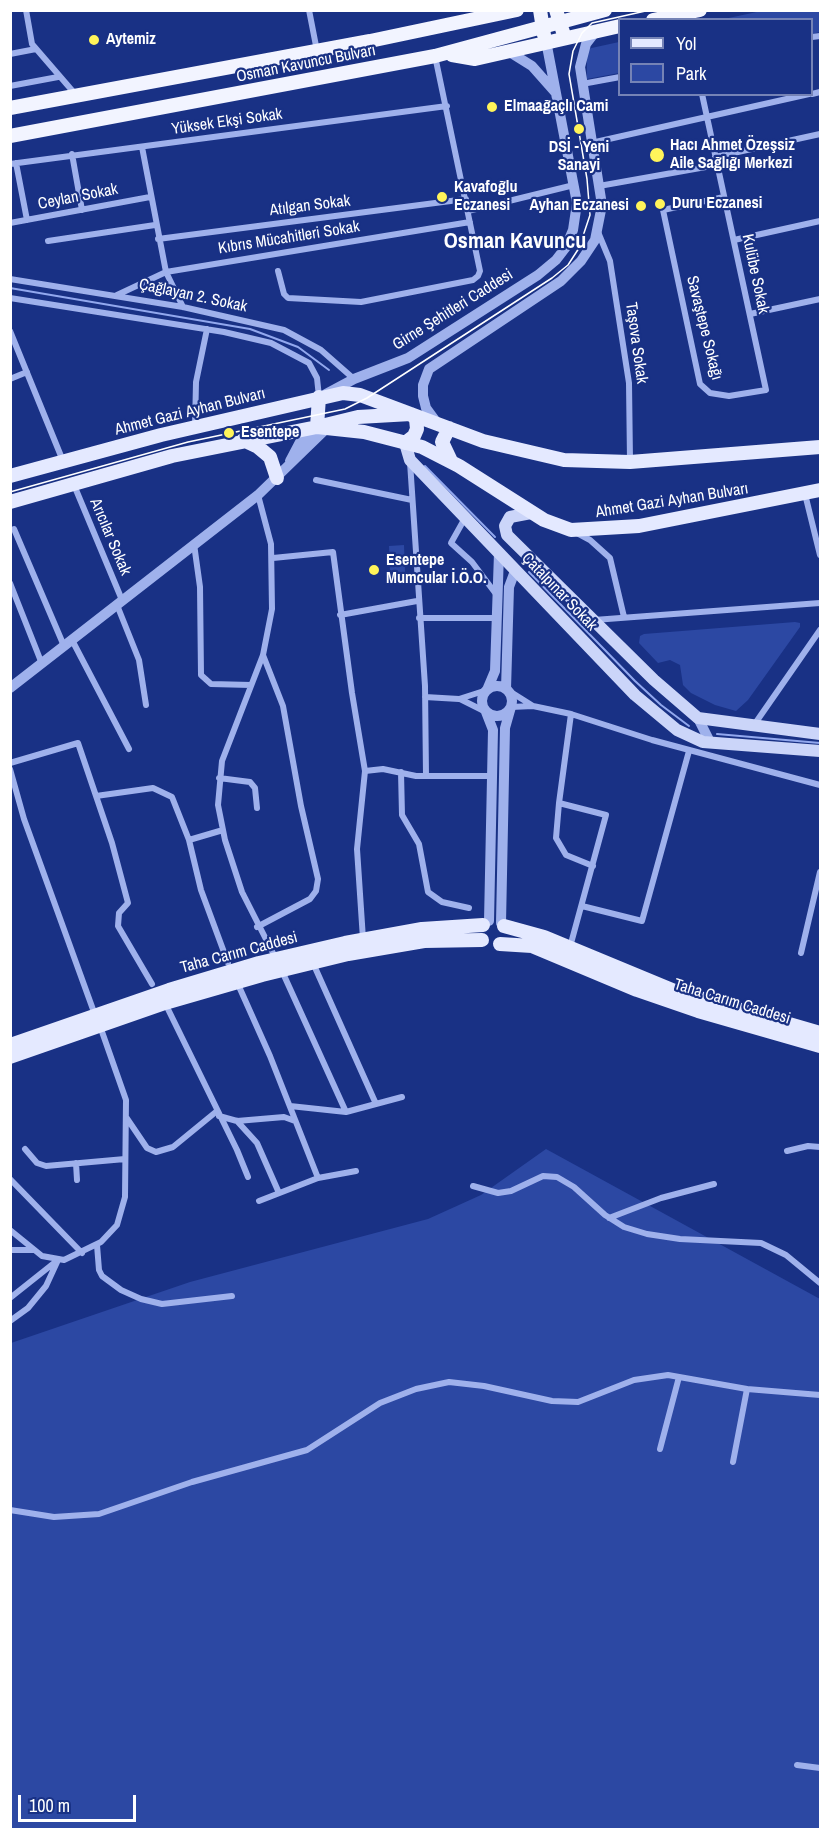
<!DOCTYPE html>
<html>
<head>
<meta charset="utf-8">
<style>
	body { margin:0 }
	#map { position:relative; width:831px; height:1840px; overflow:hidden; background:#193185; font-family:"Archivo Narrow",sans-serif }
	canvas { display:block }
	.frame { position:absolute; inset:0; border:12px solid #fff; pointer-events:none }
	.legend { position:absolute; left:618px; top:18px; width:195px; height:78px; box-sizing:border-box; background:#193185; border:2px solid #7583b6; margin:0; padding:8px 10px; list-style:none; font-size:18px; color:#fff }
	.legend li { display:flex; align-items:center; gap:12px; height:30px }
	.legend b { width:30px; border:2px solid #7583b6 }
	.scale { position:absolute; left:18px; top:1795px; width:118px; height:27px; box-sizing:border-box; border:3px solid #fff; border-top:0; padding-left:8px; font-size:18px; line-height:21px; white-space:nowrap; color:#fff; -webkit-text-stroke:4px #193185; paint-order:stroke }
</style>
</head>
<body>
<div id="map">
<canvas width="831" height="1840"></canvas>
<div class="frame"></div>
<ul class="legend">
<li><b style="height:8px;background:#e4e9ff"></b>Yol</li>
<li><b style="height:16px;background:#2c48a3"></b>Park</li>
</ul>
<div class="scale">100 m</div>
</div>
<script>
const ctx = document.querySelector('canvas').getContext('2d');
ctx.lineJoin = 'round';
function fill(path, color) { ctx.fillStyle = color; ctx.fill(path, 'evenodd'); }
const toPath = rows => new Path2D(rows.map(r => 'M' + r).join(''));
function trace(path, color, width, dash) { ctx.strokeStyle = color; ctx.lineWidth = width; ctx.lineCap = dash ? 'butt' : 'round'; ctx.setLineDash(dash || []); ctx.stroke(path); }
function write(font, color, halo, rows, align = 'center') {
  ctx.font = font + ' "Archivo Narrow",sans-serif'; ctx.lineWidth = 4.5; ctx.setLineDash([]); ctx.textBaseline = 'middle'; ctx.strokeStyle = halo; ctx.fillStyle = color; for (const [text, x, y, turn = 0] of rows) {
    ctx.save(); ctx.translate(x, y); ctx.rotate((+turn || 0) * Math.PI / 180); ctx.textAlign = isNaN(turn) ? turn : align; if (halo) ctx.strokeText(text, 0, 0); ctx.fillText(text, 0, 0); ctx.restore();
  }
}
const green = toPath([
	[766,10,820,11,820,32,812,34,812,20,724,19],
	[619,42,619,73,587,79,587,49],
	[404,545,405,572,390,572,389,546],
	[795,622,800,623,800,627,748,700,736,711,715,705,691,693,683,685,680,665,670,660,658,663,639,643,640,636,644,634],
	[546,1149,820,1299,820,1829,11,1830,11,1343,190,1282,428,1219,481,1195]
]);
const stream = toPath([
	[10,288,250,329,298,347,329,370],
	[425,466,495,537],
	[529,572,635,681,661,705,689,726],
	[717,734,820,743]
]);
const minor = toPath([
	[26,10,32,44,76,95],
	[309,10,317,51],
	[812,37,820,36],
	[10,54,36,49],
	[582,84,620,77],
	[10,86,58,77],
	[702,94,766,390,729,396,710,393,700,384,663,210,724,197],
	[812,94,820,92],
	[591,143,809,94],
	[142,147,166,272,183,307],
	[72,154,82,210],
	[715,157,820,134],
	[16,163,27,220],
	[10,164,447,106],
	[599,186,717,165],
	[468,211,574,185],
	[10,223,150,197],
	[598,232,610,261,629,383,630,461],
	[158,239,466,199],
	[734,240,820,221],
	[48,241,155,225],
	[278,271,284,294,288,298,361,302,473,280,478,276,480,271,435,56],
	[10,279,183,307,284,330,321,350,354,379],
	[117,295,166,272,470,222],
	[10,298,224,332,271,343,309,363,317,378,319,397],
	[750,314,820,299],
	[10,331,63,461],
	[10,379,27,372],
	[195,427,196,382,207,329],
	[410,462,425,686,426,776],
	[316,480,412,500],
	[74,485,122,600],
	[805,494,820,555],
	[258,495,271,544,272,609,263,655,222,761,218,805,225,840,242,892,276,959],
	[465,518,451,543,472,562,496,594],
	[14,529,64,646],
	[577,533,590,540,610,558,624,617],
	[194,544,200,587,201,675,211,684,251,685],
	[273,558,333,552,352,693,365,771,357,849,363,939],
	[10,583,42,664],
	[117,605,139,660,146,705],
	[340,615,417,601],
	[419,618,496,618],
	[594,620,820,603],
	[72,640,129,749],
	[506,689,533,706],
	[425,697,459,699,487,690],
	[460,699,486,712],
	[511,707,533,706,571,714,652,740,820,785],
	[754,725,820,630],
	[10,763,78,743,112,843,128,903,119,913,118,926,152,984],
	[10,769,24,819,95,1015],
	[365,771,383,769,416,776,492,776],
	[401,772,402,815,419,844,428,892,442,902,469,908],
	[219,778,250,782,255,788,257,808],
	[96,796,153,788,172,797,189,840,223,830],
	[559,803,556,838,566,855,593,866],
	[189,840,201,890,228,963],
	[582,906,642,921,689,751],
	[257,927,310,899,316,891,318,879,301,806,283,706,263,655],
	[570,947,606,815,559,803,571,714],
	[801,953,820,872],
	[313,963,376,1104],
	[282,971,346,1112],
	[237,982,270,1056,318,1178],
	[165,1003,237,1150,248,1177],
	[290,1106,346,1112,402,1097],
	[219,1116,237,1121,284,1117,295,1121],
	[126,1117,147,1148,156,1152,173,1147,217,1111],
	[237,1121,257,1143,279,1193],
	[25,1149,37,1163,46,1166,125,1159],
	[787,1151,808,1146,820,1147],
	[76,1163,77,1180],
	[10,1179,82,1253],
	[473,1186,498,1193,511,1191,543,1176,557,1177,574,1187,605,1215,624,1227,647,1234,680,1239,761,1243,786,1255,820,1283],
	[259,1201,318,1178,356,1171],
	[609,1218,661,1198,714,1184],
	[10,1230,42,1256,64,1260,101,1242,117,1225,125,1197,126,1100,100,1026],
	[97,1245,99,1270,102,1276,121,1290,141,1299,162,1304,232,1296],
	[10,1250,34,1250],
	[10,1298,54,1263],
	[10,1321,28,1308,46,1286,58,1260],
	[660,1449,679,1377],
	[733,1462,747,1389],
	[10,1510,54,1517,99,1514,192,1482,307,1450,380,1403,416,1389,449,1382,484,1386,552,1401,578,1402,634,1380,668,1375,747,1389,820,1395],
	[797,1765,820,1768]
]);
const tertiary = toPath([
	[508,51,532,66,555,92],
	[326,394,354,379,408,358,538,275,556,260,566,247,573,230,577,203,546,41],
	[437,423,426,408,423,396,423,385,429,369,561,281,581,261,595,240,602,205,580,67,586,44,596,31],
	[290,461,300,442,315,429],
	'482 701a15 15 0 1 1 30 0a15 15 0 1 1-30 0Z',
	[10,688,258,495,327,428],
	[506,689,509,587,515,571],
	[487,690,495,671,499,553],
	[486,712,493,730,489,921],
	[698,718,710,742],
	[501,923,505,728,511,707]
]);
const secondary = toPath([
	[405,443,410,460,635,695,677,730,703,742,820,751],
	[531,513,510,517,505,526,507,535,654,680,698,718,820,734]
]);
const primary = toPath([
	[319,397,317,427,358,417,411,414,416,419,417,429,414,436,405,443],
	[449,428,442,442,451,461],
	[243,440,258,447,270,457,277,478],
	[10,476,161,435,343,393,360,395,483,441,564,460,630,462,820,447],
	[10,502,172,456,317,427,364,432,422,447,459,466,544,520,571,530,639,526,820,490],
	[504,926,544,937,672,990,820,1033],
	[500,944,532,946,637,990,698,1011,820,1046],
	[10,1045,169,990,259,963,345,943,422,929,483,925],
	[10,1057,165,1003,262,975,348,954,424,941,482,940]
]);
const trunk = toPath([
	[540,10,544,35],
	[556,10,563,32],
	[653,20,700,10],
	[452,55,475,59,620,26],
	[10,108,370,41,517,10],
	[10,136,435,56,605,10]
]);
const tram = toPath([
	[10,492,188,442,345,409,367,398,552,278,568,265,579,248,590,215,587,179,569,74,573,51,582,33,592,23,650,10]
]);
const markers = [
	[94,40,6,"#fff45a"],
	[492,107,6,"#fff45a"],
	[579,129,6,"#fff45a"],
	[657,155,8,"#fff45a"],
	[442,197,6,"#fff45a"],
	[660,204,6,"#fff45a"],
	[641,206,6,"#fff45a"],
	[229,433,6,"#fff45a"],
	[374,570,6,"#fff45a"]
];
const poiNames = [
	["Aytemiz",106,40],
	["Elmaağaçlı Cami",504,107],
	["Hacı Ahmet Özeşsiz",670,146],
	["Aile Sağlığı Merkezi",670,164],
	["DSİ - Yeni",579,148,"center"],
	["Sanayi",579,166,"center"],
	["Kavafoğlu",454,188],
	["Eczanesi",454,206],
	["Duru Eczanesi",672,204],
	["Ayhan Eczanesi",629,206,"right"],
	["Esentepe",241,433],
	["Esentepe",386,561],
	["Mumcular İ.Ö.O.",386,579]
];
const streetNames = [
	["Osman Kavuncu Bulvarı",306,64,-11],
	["Yüksek Ekşi Sokak",227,122,-8],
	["Ceylan Sokak",78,197,-11],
	["Atılgan Sokak",310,206,-7],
	["Kıbrıs Mücahitleri Sokak",289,238,-9],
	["Kulübe Sokak",755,274,78],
	["Çağlayan 2. Sokak",193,296,12],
	["Girne Şehitleri Caddesi",453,310,-32],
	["Savaştepe Sokağı",704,328,76],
	["Taşova Sokak",636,343,82],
	["Ahmet Gazi Ayhan Bulvarı",190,412,-14],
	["Ahmet Gazi Ayhan Bulvarı",672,501,-9],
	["Arıcılar Sokak",110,537,67],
	["Çatalpınar Sokak",559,592,46],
	["Taha Carım Caddesi",239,953,-15],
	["Taha Carım Caddesi",732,1002,17]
];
const districtNames = [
	["Osman Kavuncu",515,242]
];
fill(green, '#2c48a3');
trace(stream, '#92a8ee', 2);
trace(minor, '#9fb1ec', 6);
trace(tertiary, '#9fb1ec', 10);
trace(secondary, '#cbd5f9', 12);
trace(primary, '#e4e9ff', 14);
trace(trunk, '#f2f4ff', 14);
trace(tram, '#fff', 1.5);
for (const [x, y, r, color] of markers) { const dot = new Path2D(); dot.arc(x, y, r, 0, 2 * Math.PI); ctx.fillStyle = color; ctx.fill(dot); trace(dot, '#193185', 2); }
write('bold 16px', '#fff', '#193185', poiNames, 'left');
write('16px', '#fff', '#193185', streetNames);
write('bold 22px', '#fff', '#193185', districtNames);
</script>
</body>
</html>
